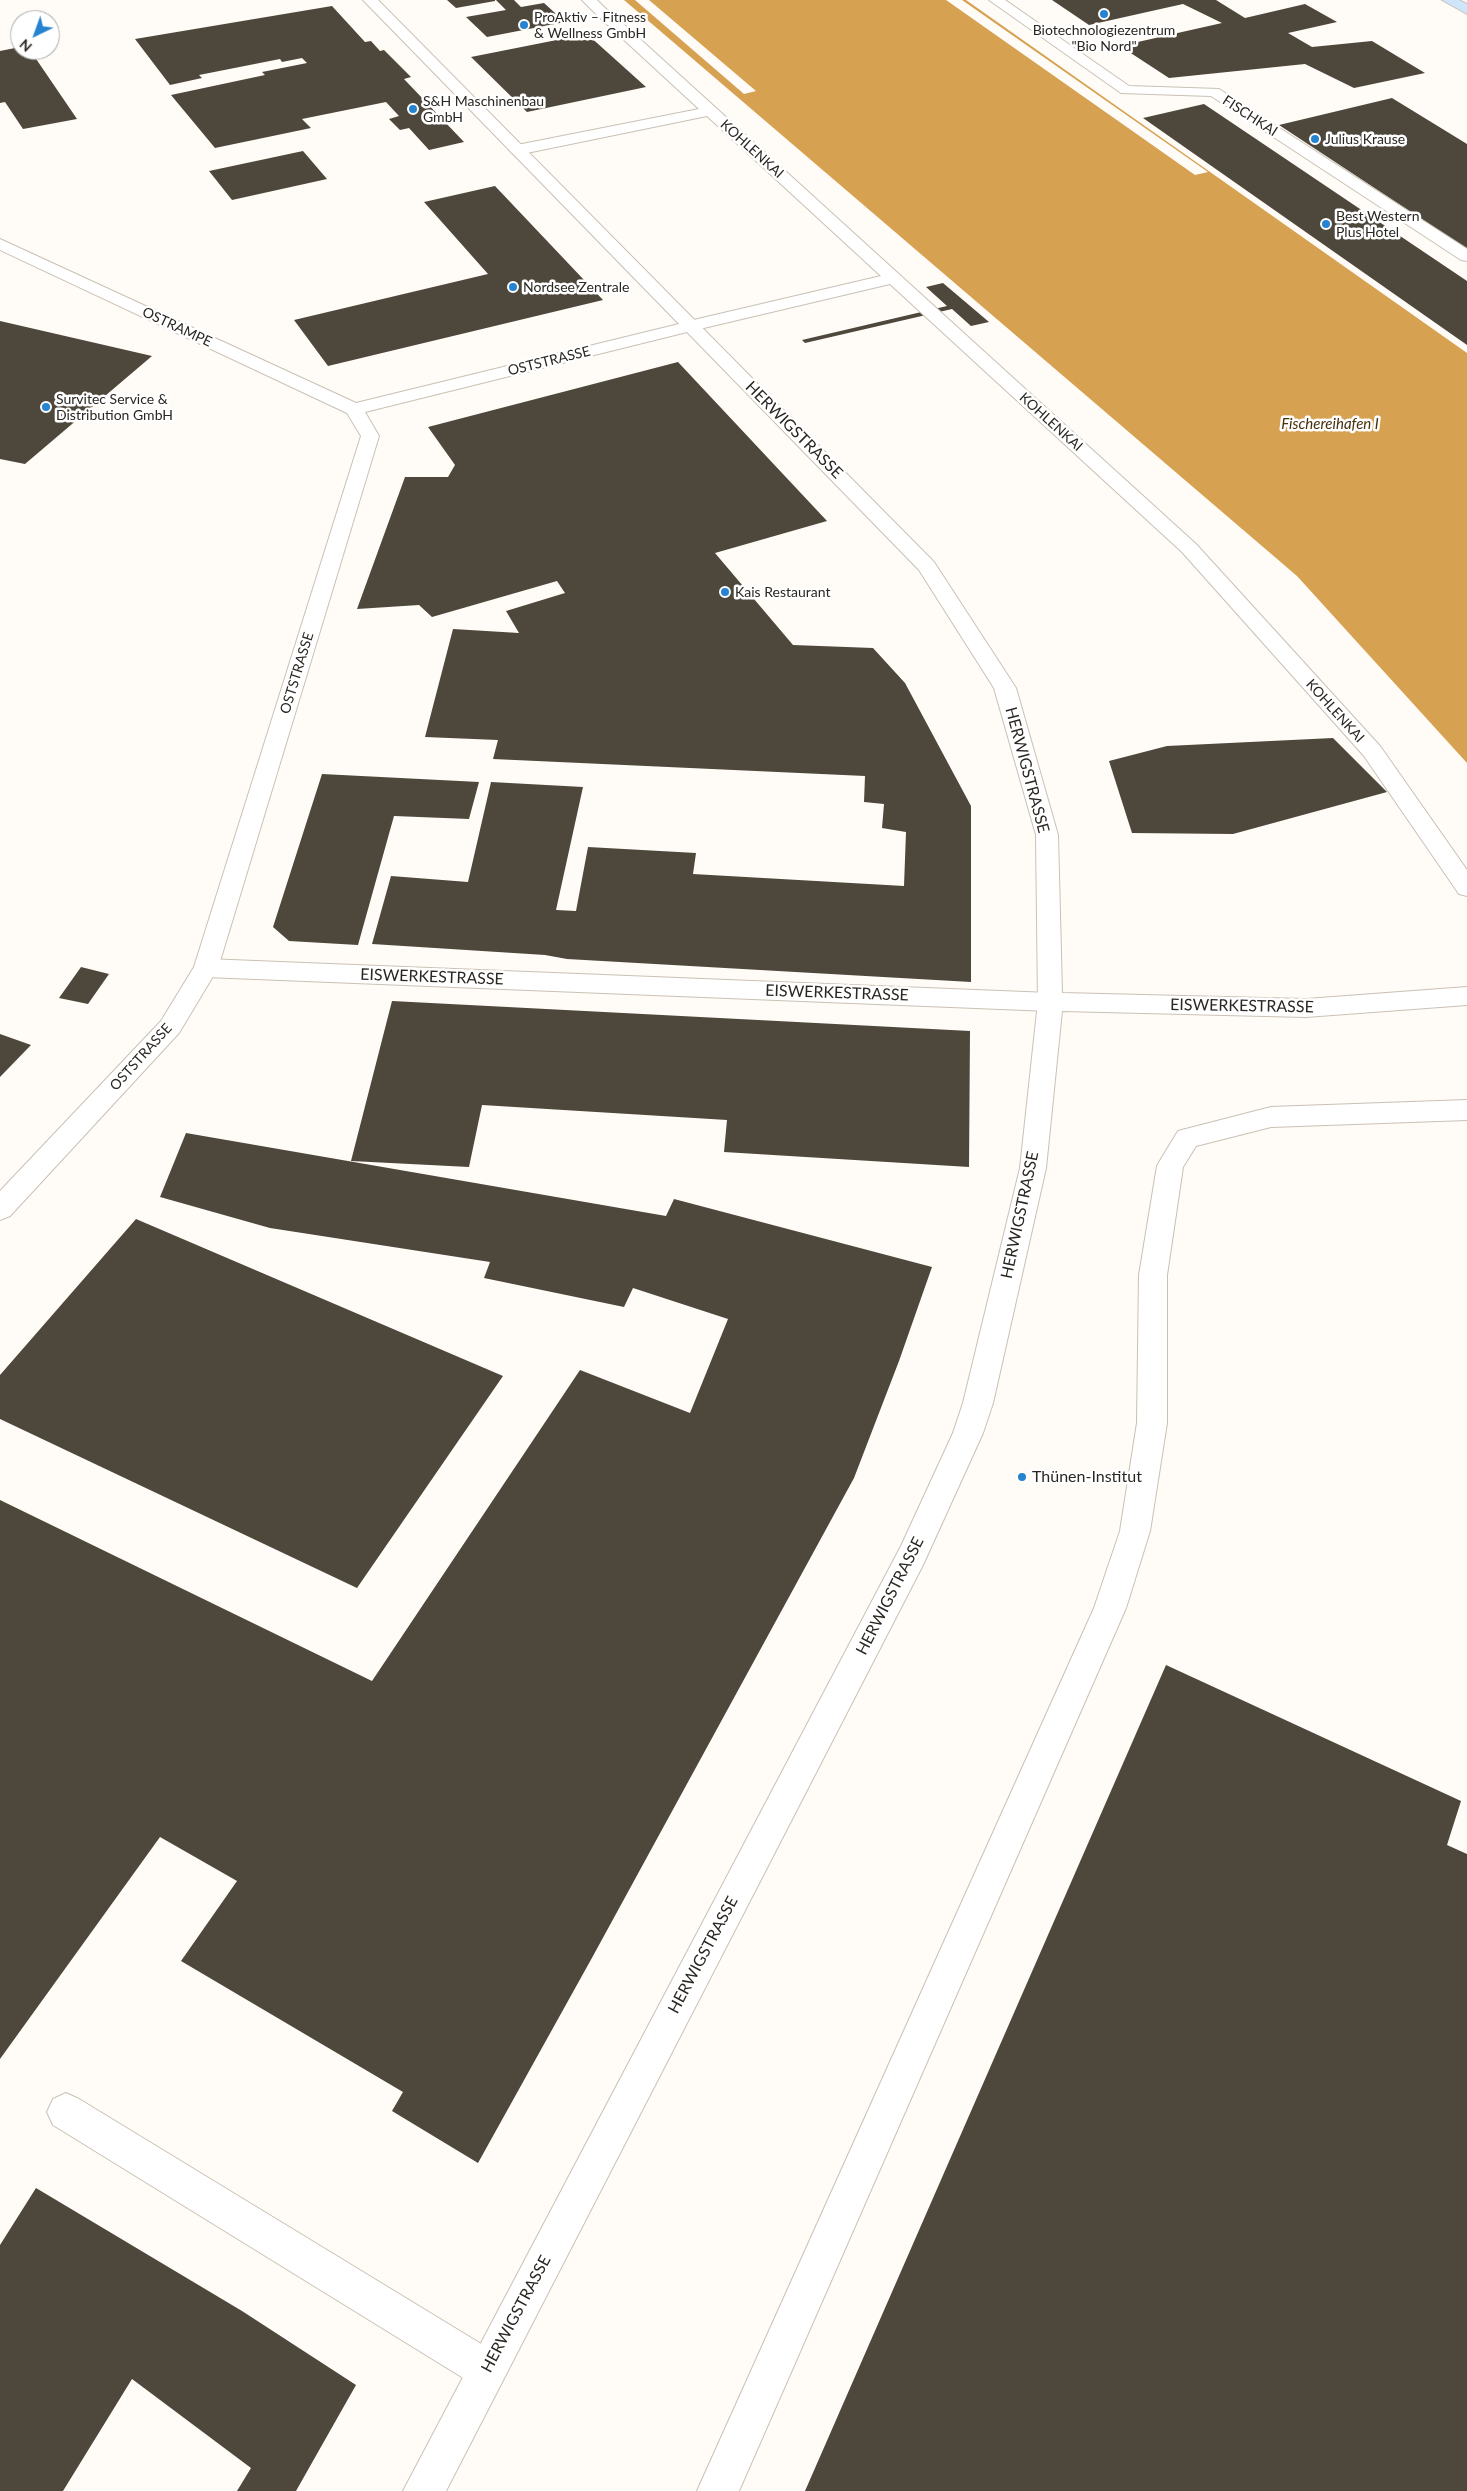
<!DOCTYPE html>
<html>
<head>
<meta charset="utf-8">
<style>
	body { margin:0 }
	#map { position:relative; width:1467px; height:2491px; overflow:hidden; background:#fffbf6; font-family:Lato,sans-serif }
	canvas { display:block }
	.north { position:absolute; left:10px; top:10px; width:50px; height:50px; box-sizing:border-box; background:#fff; border:1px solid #aaa9a7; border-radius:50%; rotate:222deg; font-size:14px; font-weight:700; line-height:20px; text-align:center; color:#2a2722 }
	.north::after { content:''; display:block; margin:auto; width:18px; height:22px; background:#2683d0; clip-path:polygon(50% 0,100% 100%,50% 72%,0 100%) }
</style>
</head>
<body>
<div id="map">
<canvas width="1467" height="2491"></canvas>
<div class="north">N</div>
</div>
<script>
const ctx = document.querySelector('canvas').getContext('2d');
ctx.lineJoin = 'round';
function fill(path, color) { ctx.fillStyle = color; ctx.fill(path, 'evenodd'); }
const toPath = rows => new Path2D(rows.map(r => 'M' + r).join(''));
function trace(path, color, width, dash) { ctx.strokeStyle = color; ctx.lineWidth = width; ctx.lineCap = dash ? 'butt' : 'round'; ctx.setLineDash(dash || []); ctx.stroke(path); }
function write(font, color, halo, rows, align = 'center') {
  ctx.font = font + ' Lato,sans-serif'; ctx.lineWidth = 5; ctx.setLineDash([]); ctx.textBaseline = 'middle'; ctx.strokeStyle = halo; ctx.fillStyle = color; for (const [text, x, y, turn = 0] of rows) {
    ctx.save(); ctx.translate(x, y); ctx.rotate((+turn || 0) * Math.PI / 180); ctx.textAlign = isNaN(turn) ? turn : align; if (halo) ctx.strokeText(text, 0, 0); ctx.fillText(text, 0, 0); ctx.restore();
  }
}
const water = toPath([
	[624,0,966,0,1467,353,1467,763,1297,576]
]);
const pier = toPath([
	[635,0,649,0,756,91,744,94],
	[946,0,962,0,1208,172,1195,175]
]);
const building = toPath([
	[447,0,495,0,495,1,456,8],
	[496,0,514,0,521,7,544,3,565,22,487,37,466,17,506,10],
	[1052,0,1216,0,1245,18,1305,4,1337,22,1288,33,1312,47,1372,41,1425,73,1354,88,1305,64,1169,78,1120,46,1222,23,1183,4,1089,25],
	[332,6,365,42,371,41,380,51,384,50,411,77,404,79,464,142,429,150,409,128,400,130,389,119,399,116,386,102,302,119,311,128,215,148,171,95,265,75,262,72,307,63,302,58,282,62,280,59,199,75,202,78,170,85,135,39],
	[587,34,646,87,527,112,471,57],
	[20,47,20,50,30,50,77,119,23,129,5,102,0,103,0,51],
	[1392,98,1467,144,1467,249,1279,125],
	[1204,104,1467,281,1467,345,1143,118],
	[303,151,327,179,232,200,209,171],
	[495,186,603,300,328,366,294,320,488,274,424,202],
	[943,283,989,322,971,326,952,309,805,343,802,340,947,306,926,287],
	[0,321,152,356,25,464,0,459],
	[678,362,827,521,715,553,793,645,873,648,905,683,971,806,971,982,567,959,545,955,372,944,391,876,468,882,491,782,583,787,556,910,576,911,588,847,696,853,693,874,904,886,906,832,882,828,884,804,864,802,865,776,493,759,498,740,425,737,453,629,519,633,506,611,565,593,557,581,432,617,419,605,357,609,405,477,448,477,455,465,428,427],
	[1333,738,1387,792,1233,834,1132,833,1109,761,1167,746],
	[322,774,479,782,469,819,394,816,358,945,289,941,273,927],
	[81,967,109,974,88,1004,59,998],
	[392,1001,970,1031,969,1167,724,1152,727,1120,482,1105,469,1167,351,1161],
	[0,1034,31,1045,0,1077],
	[186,1133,666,1216,674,1199,932,1267,899,1361,854,1478,593,1956,478,2163,392,2111,403,2092,181,1961,237,1881,160,1837,0,2059,0,1500,372,1681,580,1370,690,1413,728,1319,633,1288,624,1307,484,1278,490,1262,270,1228,160,1197],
	[136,1219,503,1376,357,1588,0,1419,0,1375],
	[1166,1665,1461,1801,1447,1845,1467,1854,1467,2491,805,2491],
	[36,2188,242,2311,356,2385,296,2491,237,2491,251,2468,132,2379,63,2491,0,2491,0,2245]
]);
const lane = toPath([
	[603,9,608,10,716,108,1196,544,1380,746,1467,870,1467,896,1459,894,1364,756,1182,552,890,284,691,331,685,330,682,326,685,322,881,276,707,116,517,155,512,153,509,150,517,145,699,109,598,16,596,13,598,10,603,9],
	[206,959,1050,993,1059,996,1062,1002,1059,1008,1050,1011,206,977,197,974,194,968,197,962,206,959],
	[1467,1100,1467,1120,1271,1127,1196,1146,1183,1167,1167,1275,1167,1423,1150,1531,1126,1608,739,2491,697,2491,1094,1608,1120,1531,1137,1423,1139,1275,1157,1166,1161,1159,1178,1131,1271,1107,1467,1100],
	[66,2093,79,2099,501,2356,507,2370,501,2384,487,2390,473,2384,53,2125,47,2112,53,2099,66,2093]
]);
const street = toPath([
	[363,0,378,0,934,562,1016,688,1058,835,1062,993,1306,999,1467,987,1467,1005,1306,1017,1062,1011,1046,1168,993,1403,983,1433,923,1565,446,2491,403,2491,901,1546,953,1433,963,1403,1020,1168,1038,1002,1036,835,994,688,919,570,687,332,365,412,379,436,218,968,179,1033,10,1216,0,1220,0,1191,161,1021,194,967,361,436,347,413,0,250,0,239,356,403,679,324,363,0],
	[582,0,597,0,610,13,608,16,598,16,582,0],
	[989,0,1005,0,1129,86,1219,89,1467,249,1467,261,1461,260,1211,96,1121,93,989,0]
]);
const secondary = toPath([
	[1442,0,1459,0,1467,4,1467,14,1442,0]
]);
const markers = [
	[1104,14,5,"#2683d0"],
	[524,25,5,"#2683d0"],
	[413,109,5,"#2683d0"],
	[1315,139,5,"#2683d0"],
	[1326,224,5,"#2683d0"],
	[513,287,5,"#2683d0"],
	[46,407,5,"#2683d0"],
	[725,592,5,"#2683d0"],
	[1022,1477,5,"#2683d0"]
];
const farPoinames = [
	["ProAktiv – Fitness",534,17],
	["& Wellness GmbH",534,33],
	["Biotechnologiezentrum",1104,30,"center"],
	["\"Bio Nord\"",1104,46,"center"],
	["S&H Maschinenbau",423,101],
	["GmbH",423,117],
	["Julius Krause",1325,139],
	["Best Western",1336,216],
	["Plus Hotel",1336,232],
	["Nordsee Zentrale",523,287],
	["Survitec Service &",56,399],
	["Distribution GmbH",56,415],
	["Kais Restaurant",735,592]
];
const farStreetnames = [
	["FISCHKAI",1250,116,33],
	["KOHLENKAI",752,149,42],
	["OSTRAMPE",177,327,25],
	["OSTSTRASSE",549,361,-14],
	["KOHLENKAI",1051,422,42],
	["OSTSTRASSE",297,673,-73],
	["KOHLENKAI",1335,711,48],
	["OSTSTRASSE",141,1057,-48]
];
const farWaternames = [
	["Fischereihafen I",1330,424]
];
const streetNames = [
	["HERWIGSTRASSE",794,430,45],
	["HERWIGSTRASSE",1027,770,75],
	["EISWERKESTRASSE",432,977,2],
	["EISWERKESTRASSE",837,993,2],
	["EISWERKESTRASSE",1242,1006,1],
	["HERWIGSTRASSE",1020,1215,-78],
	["HERWIGSTRASSE",890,1596,-63],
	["HERWIGSTRASSE",703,1955,-62],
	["HERWIGSTRASSE",516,2314,-62]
];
const poiNames = [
	["Thünen-Institut",1032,1477]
];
fill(water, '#d6a150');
fill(pier, '#fffbf6');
fill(building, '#4e473c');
trace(lane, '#cac1b5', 2);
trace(street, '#cac1b5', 2);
trace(secondary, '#cac1b5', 2);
fill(lane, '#fff');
fill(street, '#fff');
fill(secondary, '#cee5fa');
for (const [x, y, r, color] of markers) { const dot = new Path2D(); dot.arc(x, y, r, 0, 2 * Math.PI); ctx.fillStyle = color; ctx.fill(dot); trace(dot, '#fff', 2); }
write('14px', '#2a2722', '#fff', farPoinames, 'left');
write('14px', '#2a2722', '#fff', farStreetnames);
write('italic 15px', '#46300d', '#fff', farWaternames);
write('16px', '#2a2722', '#fff', streetNames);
write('16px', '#2a2722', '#fff', poiNames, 'left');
</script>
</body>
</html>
